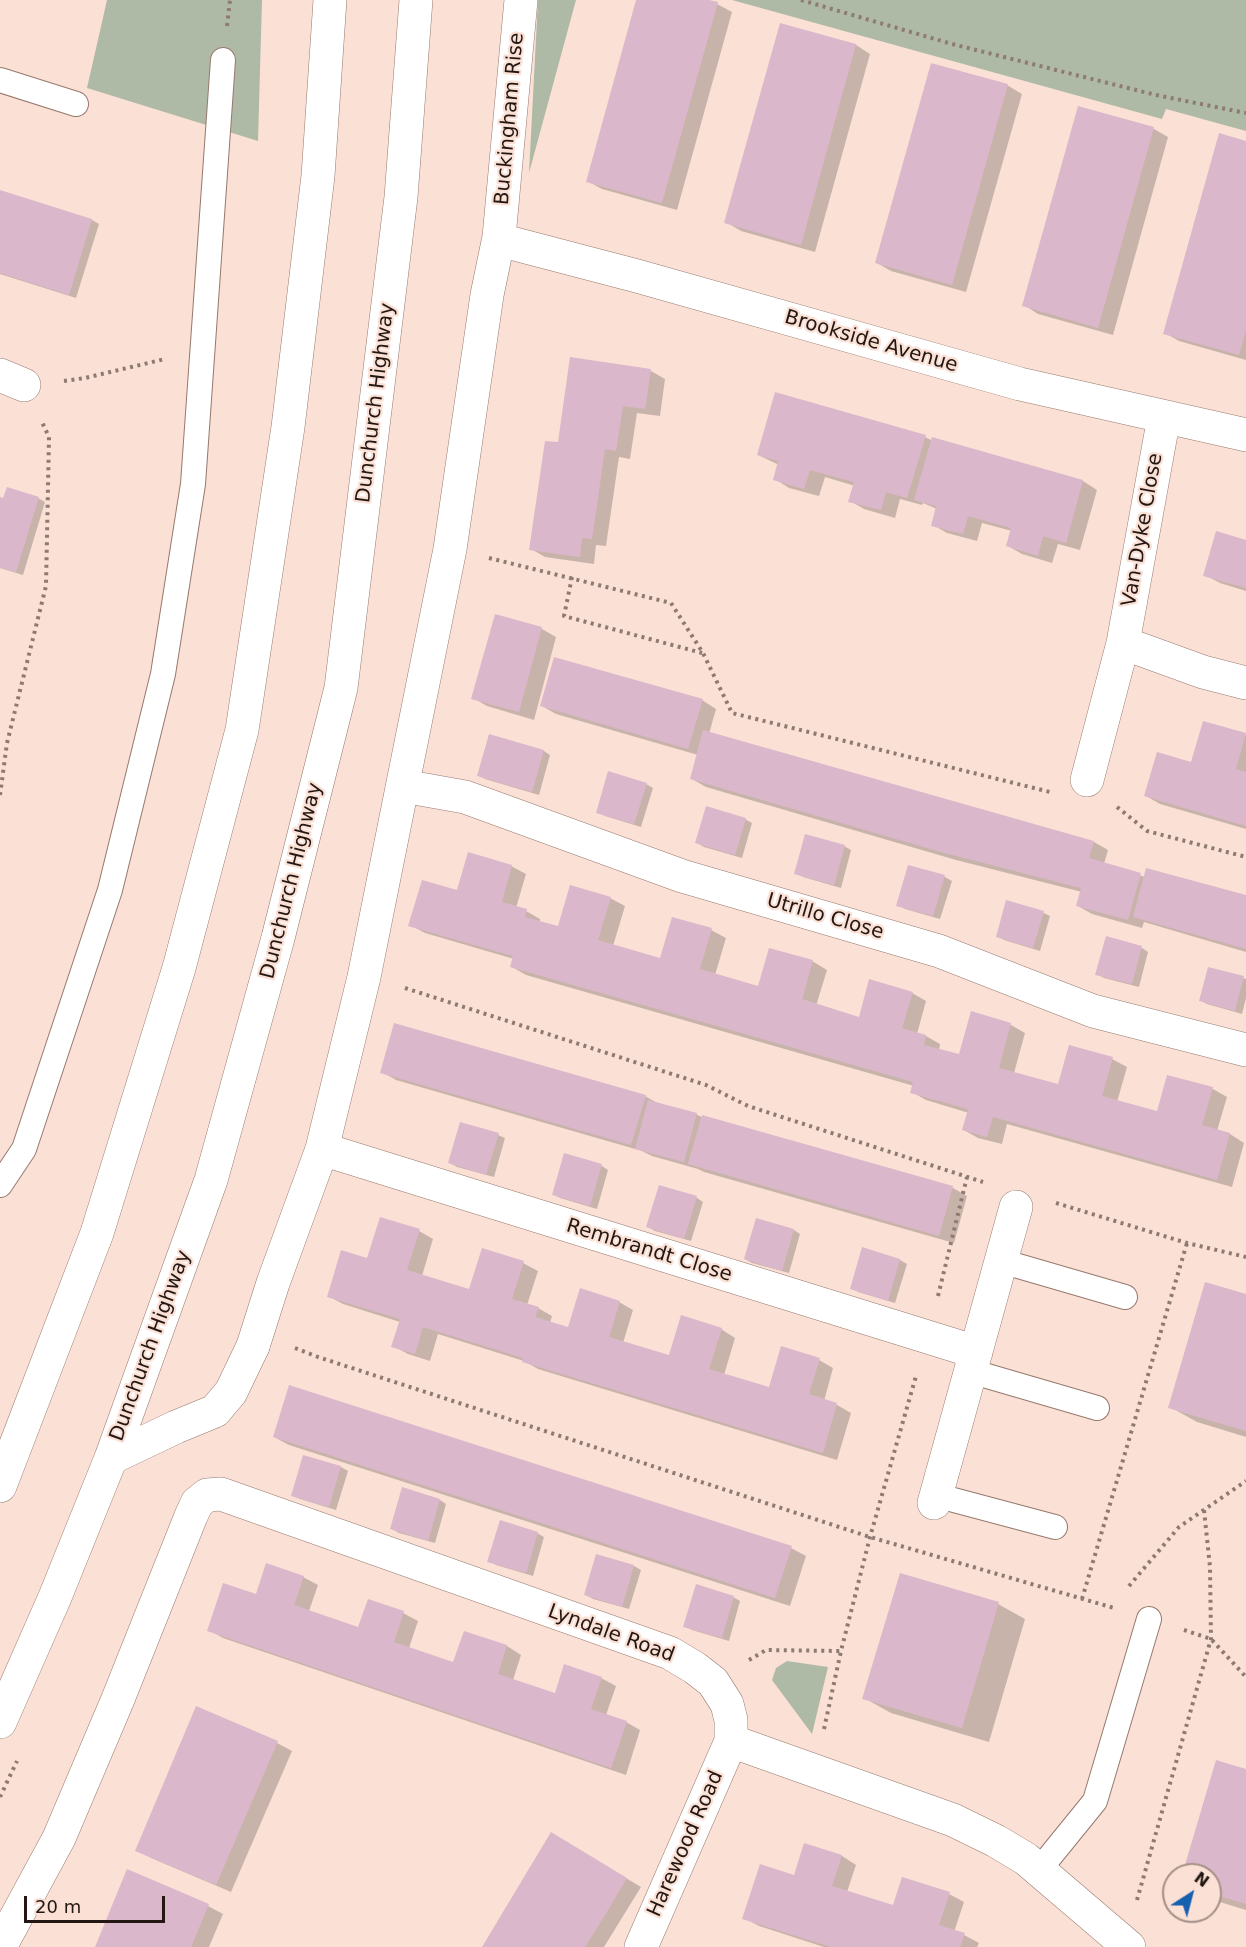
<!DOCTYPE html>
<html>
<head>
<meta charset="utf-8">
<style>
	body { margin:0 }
	#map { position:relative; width:1246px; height:1947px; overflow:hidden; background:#fbe0d5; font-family:"DejaVu Sans",sans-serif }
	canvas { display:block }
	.north { position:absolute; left:1162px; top:1863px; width:60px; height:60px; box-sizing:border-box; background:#fbe0d5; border:2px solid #a49087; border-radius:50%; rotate:36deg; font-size:16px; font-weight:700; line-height:24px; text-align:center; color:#221712 }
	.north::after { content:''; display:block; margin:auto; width:21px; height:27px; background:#1660b0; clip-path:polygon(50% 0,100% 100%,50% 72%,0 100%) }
	.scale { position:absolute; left:24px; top:1896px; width:141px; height:27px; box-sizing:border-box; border:3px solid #221712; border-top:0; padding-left:8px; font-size:18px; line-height:21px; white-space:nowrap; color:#221712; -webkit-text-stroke:4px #fbe0d5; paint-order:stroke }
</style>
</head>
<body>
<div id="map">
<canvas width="1246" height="1947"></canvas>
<div class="north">N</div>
<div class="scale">20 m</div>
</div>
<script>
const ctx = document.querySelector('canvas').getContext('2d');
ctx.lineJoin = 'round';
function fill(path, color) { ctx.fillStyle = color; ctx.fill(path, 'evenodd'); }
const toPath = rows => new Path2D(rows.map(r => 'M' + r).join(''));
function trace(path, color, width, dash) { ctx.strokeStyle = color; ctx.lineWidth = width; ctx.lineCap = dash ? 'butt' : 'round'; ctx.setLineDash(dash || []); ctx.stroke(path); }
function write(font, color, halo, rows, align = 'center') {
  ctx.font = font + ' "DejaVu Sans",sans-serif'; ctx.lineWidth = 4.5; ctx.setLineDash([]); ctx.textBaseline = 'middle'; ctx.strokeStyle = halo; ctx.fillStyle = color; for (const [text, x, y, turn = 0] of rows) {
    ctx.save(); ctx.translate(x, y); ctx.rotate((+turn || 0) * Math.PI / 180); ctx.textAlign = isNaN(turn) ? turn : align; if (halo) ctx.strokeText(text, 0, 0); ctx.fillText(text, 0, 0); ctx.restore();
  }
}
const green = toPath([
	[107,0,262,0,258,141,87,88],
	[538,0,576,0,529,173],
	[732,0,1246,0,1246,131,1166,109,1162,119],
	[787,1661,828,1667,812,1734,772,1680,776,1668]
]);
const shadow = toPath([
	[638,0,704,0,717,4,732,12,677,210,602,189,587,181],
	[781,24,856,45,870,54,815,252,741,231,726,222],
	[1007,85,1022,94,966,292,891,271,877,263],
	[1079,107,1154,129,1168,137,1113,335,1038,314,1024,305],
	[1246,142,1246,360,1179,341,1165,333],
	[0,191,92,220,99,224,76,298,0,274],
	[571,359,651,371,665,379,660,416,637,413,630,459,619,457,606,546,596,545,594,564,545,557,531,549,559,444],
	[925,437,933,441,933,439,1083,481,1097,490,1080,550,1058,544,1052,563,1022,554,1008,546,1012,531,982,523,977,541,947,533,933,525,937,509,923,503,922,505,900,499,895,518,864,509,850,501,855,486,825,477,819,496,789,488,775,479,779,465,758,455],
	[38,498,45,502,23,575,0,568,0,499,4,500],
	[1246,541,1246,591,1220,583,1205,575],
	[496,616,542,629,556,637,534,720,487,706,473,698],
	[702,700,716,709,709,734,1094,842,1108,850,1104,864,1145,877,1246,897,1246,952,1144,922,1142,928,1092,914,1078,906,1082,892,956,860,706,787,692,779,698,755,556,714,542,706],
	[1204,723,1246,735,1246,829,1160,804,1146,796,1192,764],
	[490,736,544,751,550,755,539,795,485,779,478,775],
	[646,784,653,788,641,827,605,816,598,812],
	[745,819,752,823,742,858,704,847,697,843],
	[844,846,851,850,841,888,803,877,796,873],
	[511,866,526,874,516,908,526,911,540,919,540,923,559,928,610,898,625,906,613,946,661,960,711,930,726,938,715,975,759,988,812,961,827,970,816,1006,860,1018,912,993,926,1001,917,1034,926,1036,940,1044,939,1050,960,1056,972,1013,1011,1025,1025,1033,1014,1073,1059,1086,1112,1059,1127,1067,1117,1102,1158,1113,1168,1076,1213,1089,1227,1097,1217,1131,1230,1134,1244,1143,1232,1187,1007,1124,1002,1144,978,1138,964,1130,969,1113,926,1100,912,1092,914,1086,526,975,512,967,514,959,425,933,410,925,458,892],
	[909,866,945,877,952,881,940,919,905,909,898,905],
	[1044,913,1050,916,1040,951,1004,940,997,936],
	[1142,948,1148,952,1139,987,1104,978,1097,974],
	[1209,969,1246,979,1246,998,1242,1014,1207,1004,1200,1000],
	[382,1072,645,1096,659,1104,696,1114,703,1118,703,1116,953,1188,967,1196,954,1243,704,1172,698,1169,652,1156,642,1151,396,1080],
	[498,1135,505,1138,494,1177,457,1167,450,1163],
	[565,1155,602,1166,608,1170,597,1209,560,1198,553,1194],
	[660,1187,697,1198,703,1202,691,1241,655,1231,648,1227],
	[794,1230,800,1234,789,1273,752,1263,745,1259],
	[419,1231,433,1239,422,1276,470,1291,523,1263,538,1271,527,1305,538,1308,552,1316,550,1323,569,1329,619,1302,633,1310,623,1343,670,1357,721,1329,735,1338,724,1375,770,1388,819,1360,833,1368,824,1401,837,1405,851,1413,837,1460,538,1369,524,1361,438,1334,430,1361,408,1354,393,1346,400,1322,343,1304,328,1296,368,1260],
	[863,1249,900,1260,907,1264,895,1303,858,1292,852,1288],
	[1246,1296,1246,1437,1197,1422,1170,1407],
	[274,1437,791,1548,806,1556,790,1606,289,1445],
	[304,1457,341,1467,348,1471,336,1510,300,1499,293,1496],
	[440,1500,446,1504,435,1543,399,1533,392,1529],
	[537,1533,544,1537,533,1576,496,1565,489,1561],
	[597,1556,634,1566,641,1570,629,1609,593,1599,586,1595],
	[303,1577,318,1585,309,1611,359,1628,403,1613,418,1621,409,1648,454,1664,465,1633,507,1646,521,1655,513,1680,556,1695,601,1678,616,1686,606,1715,626,1722,640,1730,626,1775,223,1638,209,1630,257,1595],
	[733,1597,740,1601,729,1641,692,1630,685,1626],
	[998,1604,1025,1619,989,1742,891,1713,864,1698],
	[197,1708,277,1743,292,1751,231,1892,151,1858,137,1850],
	[1246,1770,1246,1910,1210,1899,1210,1875,1184,1875],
	[552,1834,641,1887,604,1947,484,1947],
	[805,1845,842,1856,856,1865,847,1892,894,1907,949,1894,964,1902,954,1932,964,1935,979,1943,977,1947,824,1947,759,1926,744,1918,795,1877],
	[128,1871,208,1906,223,1914,209,1947,96,1947]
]);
const building = toPath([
	[636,0,709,0,718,2,662,203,586,182],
	[780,23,856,44,801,245,724,223],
	[931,63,1008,84,952,285,875,263],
	[1078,106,1154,127,1098,328,1022,306],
	[1219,133,1246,141,1246,331,1239,355,1163,334],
	[0,190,92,219,69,295,0,273],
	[570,357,651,369,645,409,623,406,616,451,605,449,592,539,582,538,580,557,529,550,545,441,558,442],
	[775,392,926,435,907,498,886,492,881,510,848,502,854,482,810,470,804,489,773,480,778,461,757,455],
	[932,437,1083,480,1066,543,1043,536,1038,556,1006,546,1011,528,968,516,963,534,931,526,936,506,914,500],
	[7,487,39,497,16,572,0,568,0,497,3,498],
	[1216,531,1246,540,1246,588,1203,576],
	[495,614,542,627,519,712,471,699],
	[554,657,703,699,688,749,540,706],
	[1203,721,1246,733,1236,769,1246,772,1246,826,1144,796,1157,752,1191,762],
	[703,730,1094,841,1089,858,1141,873,1128,920,1076,906,1081,888,941,852,690,779],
	[489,734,544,750,532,792,477,776],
	[608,771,647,783,634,824,596,813],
	[706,806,746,818,735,855,695,843],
	[805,834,845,845,834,885,794,874],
	[468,852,512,865,502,902,527,909,525,917,558,926,570,885,611,897,598,940,660,958,672,917,712,928,700,969,758,986,769,948,813,960,802,999,859,1017,869,979,913,992,902,1028,926,1035,924,1045,959,1054,971,1011,1011,1023,999,1068,1058,1084,1069,1045,1113,1057,1102,1096,1157,1111,1167,1075,1213,1087,1202,1125,1230,1133,1217,1180,993,1117,987,1137,962,1130,968,1109,910,1093,913,1082,510,967,513,956,408,926,422,880,457,890],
	[908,865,945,875,933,916,896,906],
	[1146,868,1246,895,1246,949,1133,917],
	[1006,900,1044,911,1033,948,996,937],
	[1106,936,1142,946,1132,984,1095,975],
	[1208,967,1244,976,1235,1011,1199,1001],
	[394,1023,646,1095,631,1145,380,1073],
	[648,1100,697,1113,684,1162,635,1149],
	[702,1115,953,1186,939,1236,688,1164],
	[460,1122,499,1133,486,1175,448,1163],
	[564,1153,602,1164,590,1206,552,1195],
	[659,1185,697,1196,684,1239,646,1227],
	[380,1217,420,1229,407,1270,469,1289,482,1248,524,1261,512,1299,539,1307,535,1317,568,1327,580,1288,620,1301,609,1337,669,1355,681,1315,722,1328,709,1369,769,1387,781,1346,820,1358,809,1394,837,1403,823,1453,522,1362,523,1358,423,1327,415,1354,391,1347,400,1319,327,1297,341,1250,367,1258],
	[756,1218,794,1229,782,1271,744,1259],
	[862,1247,900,1259,888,1301,850,1289],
	[1205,1282,1246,1294,1246,1431,1168,1408],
	[289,1385,792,1546,775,1598,273,1437],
	[303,1455,341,1466,329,1507,291,1496],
	[402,1487,440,1499,428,1541,390,1529],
	[500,1520,538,1532,526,1573,487,1562],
	[596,1554,634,1565,622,1607,584,1595],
	[266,1563,304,1576,294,1605,358,1627,368,1599,404,1611,394,1642,453,1662,464,1631,507,1645,498,1674,555,1693,564,1664,602,1677,591,1709,627,1721,611,1768,207,1631,223,1583,256,1594],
	[900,1573,999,1602,962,1728,862,1699],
	[696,1584,734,1596,722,1638,683,1627],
	[196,1706,278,1741,216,1885,135,1851],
	[1216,1760,1246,1769,1246,1904,1210,1893,1210,1875,1182,1875],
	[551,1832,627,1878,608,1910,585,1947,482,1947],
	[804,1843,842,1855,832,1886,893,1905,902,1877,950,1892,939,1925,965,1933,960,1947,831,1947,742,1919,760,1864,794,1875],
	[127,1869,209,1904,191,1947,95,1947]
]);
const path = toPath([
	[801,0,952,44,1156,95,1246,113],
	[227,26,230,0],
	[64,381,85,378,165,359],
	[489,558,671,603,703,653,732,713,1050,792],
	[572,577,564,616,702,653],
	[0,795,7,743,46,586,49,437,41,420],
	[1117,807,1147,831,1246,857],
	[405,988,706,1085,748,1106,983,1182],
	[1056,1203,1187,1243,1246,1257],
	[938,1296,967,1177],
	[295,1348,318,1357,870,1537,1114,1608],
	[1129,1586,1179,1527,1246,1481],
	[1082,1599,1187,1243],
	[1184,1630,1211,1639,1246,1677],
	[749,1660,766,1650,841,1651,870,1537,916,1376],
	[824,1729,841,1651],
	[0,1797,17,1761],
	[1137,1900,1211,1639,1210,1567,1204,1510]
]);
const lane = toPath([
	[0,80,76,104],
	[0,1185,24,1149,110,890,163,674,193,484,223,60],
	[1001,1261,1125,1297],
	[970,1371,1097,1408],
	[935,1495,1055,1527],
	[1039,1870,1095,1801,1149,1619]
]);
const street = toPath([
	[499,237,511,243,637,276,1020,384,1246,435],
	[0,375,24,385],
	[1164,417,1123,643,1203,672,1246,683],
	[1087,780,1123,643],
	[403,786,465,797,682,876,939,951,1093,1011,1246,1050],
	[322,1149,976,1352],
	[253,1346,273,1283,322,1149,364,977,450,549,487,295,499,237,521,0],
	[934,1503,1016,1207],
	[0,1947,59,1838,118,1699,191,1516,197,1503,207,1495,221,1494,670,1653,695,1668,713,1682,727,1704,731,1720,731,1741,953,1820,996,1841,1026,1859,1129,1947],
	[641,1947,731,1741]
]);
const highway = toPath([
	[111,1458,176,1427,215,1411,231,1392,253,1346],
	[0,1486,97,1233,179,968,242,730,288,427,318,176,330,0],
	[0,1722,55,1597,111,1458,211,1180,278,938,341,688,401,197,416,0]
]);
const streetNames = [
	["Buckingham Rise",510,119,-85],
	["Brookside Avenue",871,342,16],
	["Dunchurch Highway",376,403,-83],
	["Van-Dyke Close",1143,530,-80],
	["Dunchurch Highway",292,881,-76],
	["Utrillo Close",825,917,16],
	["Rembrandt Close",649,1251,17],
	["Dunchurch Highway",151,1346,-70],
	["Lyndale Road",611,1634,20],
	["Harewood Road",686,1844,-66]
];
fill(green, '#afbaa6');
fill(shadow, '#0003');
fill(building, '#dbb7cb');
trace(lane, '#97796d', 26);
trace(street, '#97796d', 34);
trace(highway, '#97796d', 34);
trace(path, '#8d7a72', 4, [3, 4.5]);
trace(lane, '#fff', 24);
trace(street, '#fff', 33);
trace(highway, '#fff', 33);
write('20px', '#221712', '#fbe0d5', streetNames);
</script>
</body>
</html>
